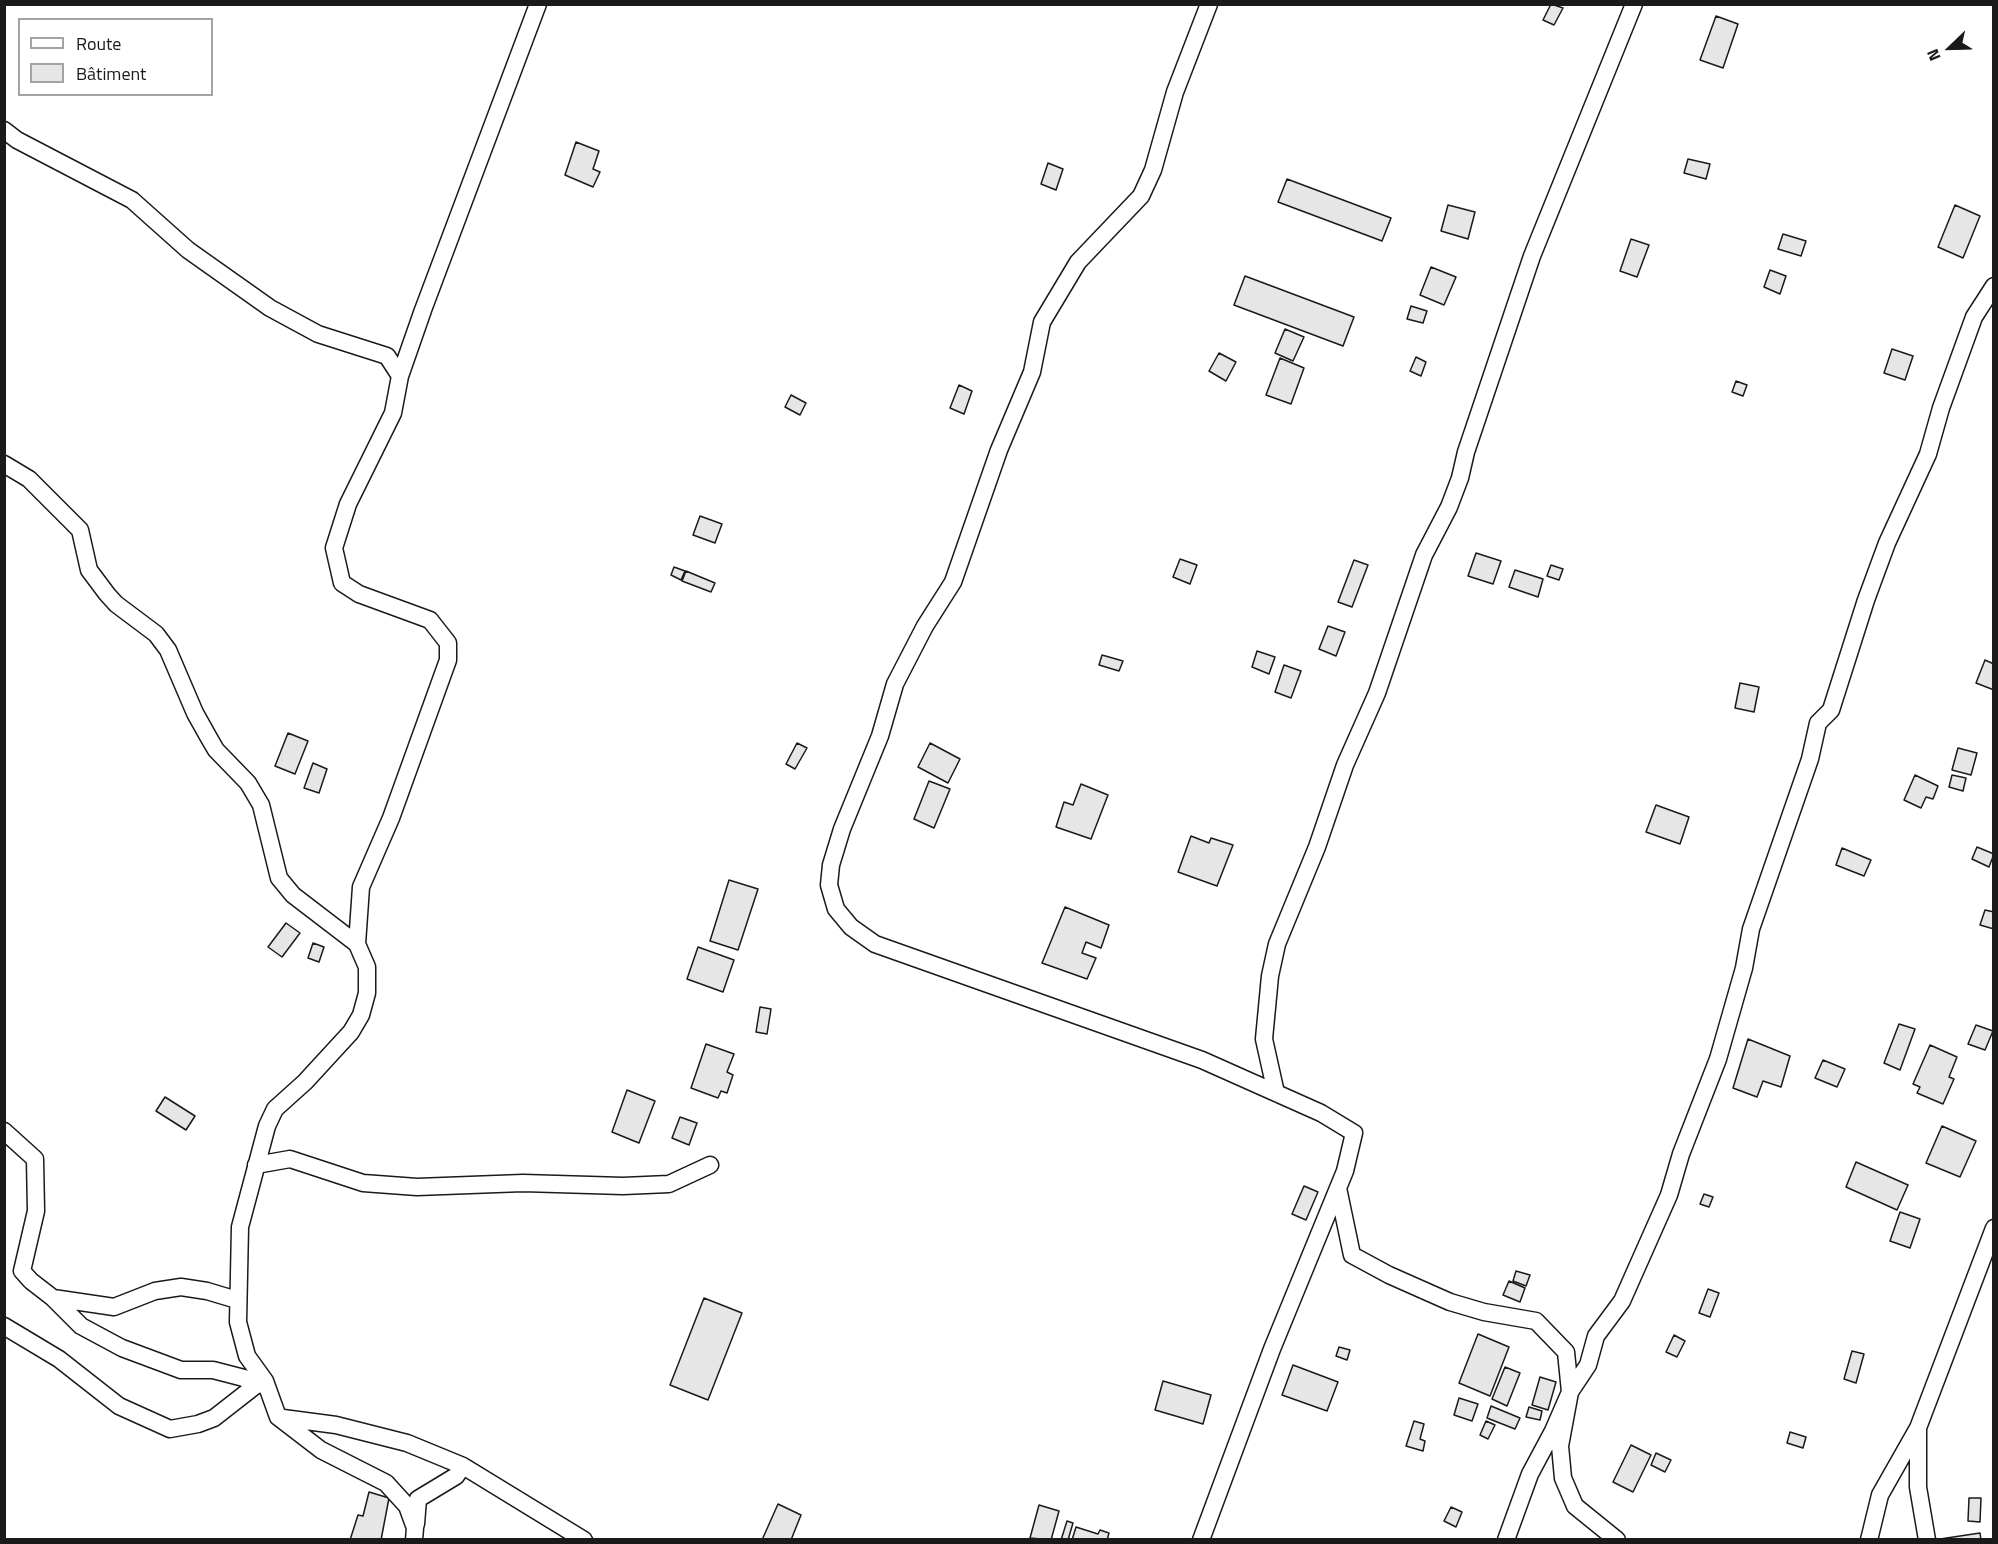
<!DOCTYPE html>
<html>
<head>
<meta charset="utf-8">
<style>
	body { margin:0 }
	#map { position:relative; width:1998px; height:1544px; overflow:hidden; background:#fff; font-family:"Titillium Web",sans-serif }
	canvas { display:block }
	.frame { position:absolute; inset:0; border:6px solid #1a1a1a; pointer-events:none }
	.legend { position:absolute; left:18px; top:18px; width:195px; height:78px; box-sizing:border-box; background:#fff; border:2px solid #a3a3a3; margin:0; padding:8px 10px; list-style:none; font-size:18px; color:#1a1a1a }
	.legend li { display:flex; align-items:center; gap:12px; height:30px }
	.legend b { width:30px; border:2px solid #a3a3a3 }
	.north { position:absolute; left:1920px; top:18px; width:60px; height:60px; -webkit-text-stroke:4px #fff; paint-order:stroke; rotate:247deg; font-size:16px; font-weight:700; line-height:24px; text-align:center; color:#1a1a1a }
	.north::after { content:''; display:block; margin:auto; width:21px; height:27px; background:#1a1a1a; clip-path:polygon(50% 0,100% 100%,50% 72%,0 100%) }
</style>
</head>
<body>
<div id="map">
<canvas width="1998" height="1544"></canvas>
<div class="frame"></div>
<ul class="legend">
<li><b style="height:8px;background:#fff"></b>Route</li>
<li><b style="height:16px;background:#e6e6e6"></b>Bâtiment</li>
</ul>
<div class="north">N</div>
</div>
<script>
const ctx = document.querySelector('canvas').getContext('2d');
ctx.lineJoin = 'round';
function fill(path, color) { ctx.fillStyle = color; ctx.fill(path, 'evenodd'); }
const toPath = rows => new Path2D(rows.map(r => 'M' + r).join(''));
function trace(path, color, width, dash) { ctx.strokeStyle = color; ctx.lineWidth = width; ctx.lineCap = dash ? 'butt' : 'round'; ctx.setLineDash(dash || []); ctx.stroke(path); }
const building = toPath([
	[1551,4,1563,8,1554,25,1543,20,1551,4],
	[1716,16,1738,24,1723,68,1700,60,1716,16],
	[576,142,599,151,593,169,600,172,593,187,565,175,576,142],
	[1688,159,1710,164,1706,179,1684,173,1688,159],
	[1048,163,1063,169,1056,190,1041,184,1048,163],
	[1287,179,1391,218,1382,241,1278,202,1287,179],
	[1448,205,1475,212,1468,239,1441,231,1448,205],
	[1955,205,1980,216,1963,258,1938,247,1955,205],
	[1783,234,1806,241,1801,256,1778,249,1783,234],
	[1631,239,1649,245,1637,277,1620,271,1631,239],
	[1431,267,1456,277,1444,305,1420,295,1431,267],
	[1770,270,1786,276,1780,294,1764,287,1770,270],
	[1245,276,1354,317,1343,346,1234,305,1245,276],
	[1411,306,1427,311,1423,323,1407,319,1411,306],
	[1285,329,1304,337,1293,361,1275,353,1285,329],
	[1892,349,1913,356,1905,380,1884,373,1892,349],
	[1219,353,1236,362,1226,381,1209,371,1219,353],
	[1416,357,1426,362,1421,376,1410,371,1416,357],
	[1280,358,1304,368,1291,404,1266,395,1280,358],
	[1736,381,1747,385,1743,396,1732,392,1736,381],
	[959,385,972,391,964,414,950,408,959,385],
	[791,395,806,403,800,415,785,407,791,395],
	[700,516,722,524,715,543,693,535,700,516],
	[1476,553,1501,561,1493,584,1468,576,1476,553],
	[1180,559,1197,565,1190,584,1173,577,1180,559],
	[1354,560,1368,565,1352,607,1338,602,1354,560],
	[1551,565,1563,569,1559,580,1547,576,1551,565],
	[674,567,685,571,681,580,671,575,674,567],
	[1515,570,1543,579,1538,597,1509,587,1515,570],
	[686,571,715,583,711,592,682,581,686,571],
	[1328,626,1345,632,1336,656,1319,649,1328,626],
	[1257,651,1275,657,1269,674,1252,667,1257,651],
	[1102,655,1123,661,1119,671,1099,665,1102,655],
	[1985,660,1994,664,1994,690,1976,683,1985,660],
	[1284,665,1301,671,1291,698,1275,692,1284,665],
	[1740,683,1759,687,1754,712,1735,708,1740,683],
	[288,733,308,741,295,774,275,766,288,733],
	[797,743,807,748,795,769,786,764,797,743],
	[930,743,960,759,948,783,918,767,930,743],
	[1958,748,1977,753,1971,775,1952,770,1958,748],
	[313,763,327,769,319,793,304,788,313,763],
	[1915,775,1938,786,1933,799,1926,797,1921,808,1904,800,1915,775],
	[1952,775,1966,778,1963,791,1949,787,1952,775],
	[929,781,950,789,934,828,914,819,929,781],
	[1081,784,1108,795,1091,839,1056,827,1064,802,1073,805,1081,784],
	[1656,805,1689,817,1680,844,1646,832,1656,805],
	[1191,836,1209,843,1211,838,1233,845,1217,886,1178,872,1191,836],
	[1977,847,1994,854,1989,867,1972,859,1977,847],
	[1842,848,1871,860,1864,876,1836,865,1842,848],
	[729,880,758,889,738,950,710,941,729,880],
	[1065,907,1109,925,1101,948,1086,942,1082,953,1096,958,1087,979,1042,963,1065,907],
	[1985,910,1994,912,1994,929,1980,925,1985,910],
	[286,923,300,933,282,957,268,947,286,923],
	[313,943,324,947,319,962,308,958,313,943],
	[698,947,734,960,723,992,687,979,698,947],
	[760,1007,771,1009,767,1034,756,1032,760,1007],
	[1899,1024,1915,1029,1900,1070,1884,1063,1899,1024],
	[1976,1025,1993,1031,1985,1050,1968,1044,1976,1025],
	[1748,1039,1790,1056,1781,1087,1763,1081,1757,1097,1733,1088,1748,1039],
	[706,1044,734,1054,727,1072,733,1075,727,1093,721,1091,718,1098,691,1088,706,1044],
	[1930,1045,1957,1057,1949,1077,1954,1079,1943,1104,1917,1093,1920,1087,1913,1084,1930,1045],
	[1823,1060,1845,1069,1837,1087,1815,1078,1823,1060],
	[627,1090,655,1101,639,1143,612,1132,627,1090],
	[165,1097,195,1116,186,1130,156,1111,165,1097],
	[680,1117,697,1123,689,1145,672,1138,680,1117],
	[1942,1126,1976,1141,1960,1177,1926,1163,1942,1126],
	[1856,1162,1908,1185,1897,1210,1846,1187,1856,1162],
	[1304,1186,1318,1192,1306,1220,1292,1214,1304,1186],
	[1704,1194,1713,1197,1709,1207,1700,1204,1704,1194],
	[1900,1212,1920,1219,1910,1248,1890,1241,1900,1212],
	[1516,1271,1530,1275,1526,1286,1513,1281,1516,1271],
	[1509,1281,1525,1288,1520,1302,1503,1295,1509,1281],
	[1708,1289,1719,1293,1710,1317,1699,1313,1708,1289],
	[704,1298,742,1313,708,1400,670,1385,704,1298],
	[1478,1334,1509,1347,1490,1396,1459,1383,1478,1334],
	[1674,1335,1685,1341,1677,1357,1666,1352,1674,1335],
	[1339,1347,1350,1350,1347,1360,1336,1356,1339,1347],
	[1852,1351,1864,1354,1856,1383,1844,1379,1852,1351],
	[1293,1365,1338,1382,1327,1411,1282,1395,1293,1365],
	[1505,1367,1520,1373,1507,1406,1492,1399,1505,1367],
	[1540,1377,1556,1382,1548,1410,1532,1405,1540,1377],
	[1163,1381,1211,1395,1203,1424,1155,1410,1163,1381],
	[1459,1398,1478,1404,1472,1421,1454,1415,1459,1398],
	[1491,1406,1520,1418,1515,1429,1487,1418,1491,1406],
	[1529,1407,1542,1411,1540,1420,1526,1417,1529,1407],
	[1414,1421,1424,1424,1420,1439,1425,1441,1423,1451,1406,1446,1414,1421],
	[1486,1421,1495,1425,1488,1439,1480,1435,1486,1421],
	[1790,1432,1806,1437,1803,1448,1787,1443,1790,1432],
	[1631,1445,1651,1455,1633,1492,1613,1482,1631,1445],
	[1656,1453,1671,1460,1665,1472,1651,1465,1656,1453],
	[369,1492,389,1498,381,1540,350,1540,358,1515,363,1516,369,1492],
	[1969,1498,1981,1498,1980,1522,1968,1521,1969,1498],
	[778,1504,801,1515,791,1540,762,1540,778,1504],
	[1039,1505,1059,1511,1051,1540,1030,1538,1039,1505],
	[1451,1507,1462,1512,1456,1527,1444,1521,1451,1507],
	[1067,1521,1073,1523,1068,1540,1061,1540,1067,1521],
	[1076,1527,1098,1534,1100,1530,1109,1533,1107,1540,1072,1540,1076,1527],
	[1980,1533,1981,1540,1940,1540,1940,1539,1980,1533]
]);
const minor = toPath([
	[4,130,17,140,132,200,188,250,270,308,318,334,387,356,400,376],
	[4,464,29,479,80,530,89,570,107,594,116,604,156,634,168,650,195,713,209,738,216,750,248,783,261,805,279,878,293,895,357,944],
	[1276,1093,1264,1039,1270,976,1277,944,1317,847,1345,765,1377,693,1424,555,1449,507,1460,478,1466,452,1532,256,1634,4],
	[4,1131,35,1159,36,1211,22,1271,31,1281,53,1298,81,1326,122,1348,181,1370,213,1370,244,1378,255,1386,265,1381],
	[256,1165,290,1159,363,1183,417,1187,523,1183,623,1186,669,1184,710,1165],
	[1338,1188,1352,1255,1389,1275,1450,1302,1484,1312,1536,1321,1566,1352,1570,1392,1560,1446,1563,1478,1575,1506,1617,1540],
	[53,1298,114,1307,155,1291,181,1287,207,1291,237,1300],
	[4,1326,59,1359,119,1406,170,1429,198,1424,214,1418,255,1386],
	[283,1418,336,1425,407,1443,463,1466,584,1540],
	[416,1524,418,1499,456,1476,463,1466],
	[414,1540,415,1528,407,1506,386,1483,321,1450,278,1417,265,1381,247,1356,238,1322,240,1227,267,1126,275,1109,305,1082,351,1032,361,1015,367,993,367,967,357,944,361,887,391,818,448,660,448,643,430,620,359,594,342,583,334,548,348,504,393,413,400,376,423,310,538,4],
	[1201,1540,1272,1349,1345,1171,1354,1133,1321,1113,1202,1060,875,944,851,927,836,909,829,885,831,865,842,829,880,736,895,684,925,626,953,582,999,450,1032,372,1042,322,1078,262,1141,196,1153,170,1175,92,1209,4],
	[1506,1540,1530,1474,1553,1431,1570,1392,1588,1365,1596,1336,1622,1301,1669,1195,1681,1154,1718,1059,1744,968,1751,929,1810,759,1818,723,1831,710,1866,600,1887,543,1928,454,1941,408,1974,317,1994,286],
	[1869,1540,1880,1495,1918,1428],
	[1927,1540,1918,1487,1918,1428,1994,1228]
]);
fill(building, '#e6e6e6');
trace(building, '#1a1a1a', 1.5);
trace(minor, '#1a1a1a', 19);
trace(minor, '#fff', 16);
</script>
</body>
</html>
